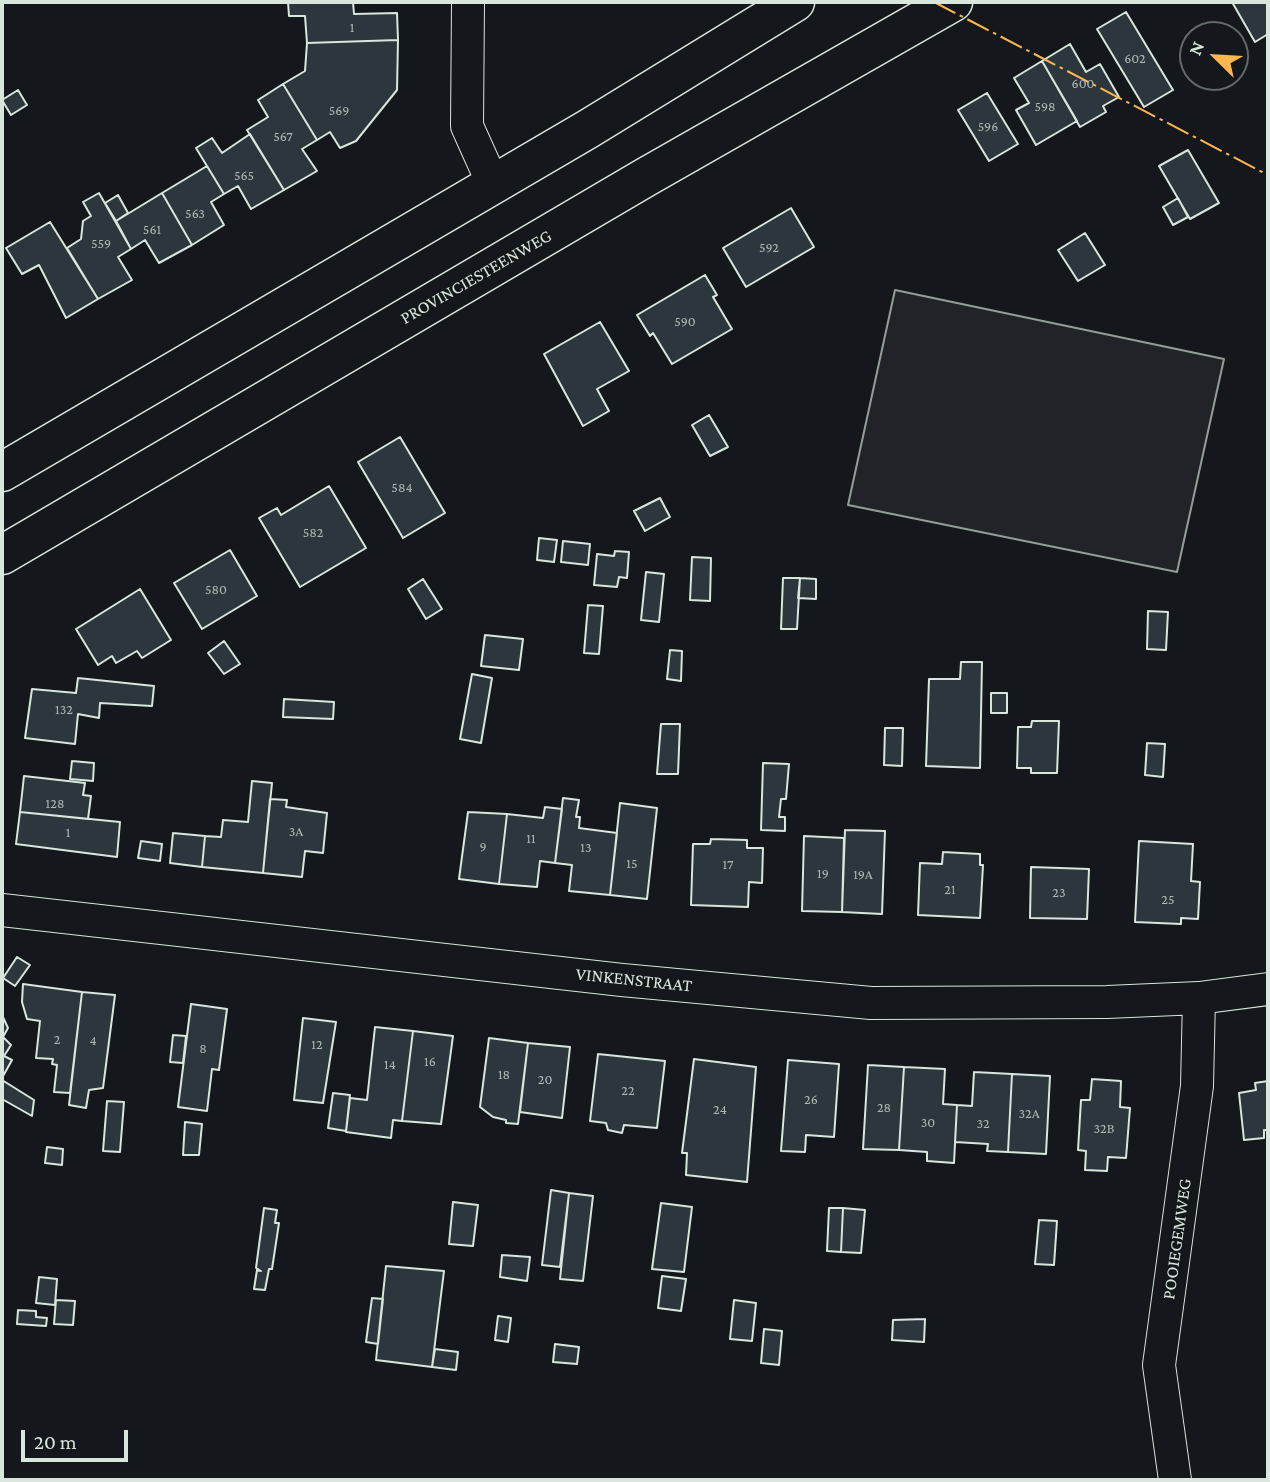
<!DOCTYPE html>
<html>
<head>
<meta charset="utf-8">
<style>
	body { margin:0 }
	#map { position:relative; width:1270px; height:1482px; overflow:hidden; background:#14181c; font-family:"Crimson Pro",serif }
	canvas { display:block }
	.frame { position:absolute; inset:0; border:4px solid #d8e6dc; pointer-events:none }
	.north { position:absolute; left:1179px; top:21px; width:70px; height:70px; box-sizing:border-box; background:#14181c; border:2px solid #626a69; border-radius:50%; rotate:294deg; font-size:19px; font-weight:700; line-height:28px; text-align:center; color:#d8e6dc }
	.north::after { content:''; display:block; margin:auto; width:24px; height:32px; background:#ffb74d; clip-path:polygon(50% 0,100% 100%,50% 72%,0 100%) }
	.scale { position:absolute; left:21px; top:1430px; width:107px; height:32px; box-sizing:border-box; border:4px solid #d8e6dc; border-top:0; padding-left:9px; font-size:21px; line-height:24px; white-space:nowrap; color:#d8e6dc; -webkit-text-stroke:5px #14181c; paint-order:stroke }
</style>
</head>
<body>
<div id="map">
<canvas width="1270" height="1482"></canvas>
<div class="frame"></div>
<div class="north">N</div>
<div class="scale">20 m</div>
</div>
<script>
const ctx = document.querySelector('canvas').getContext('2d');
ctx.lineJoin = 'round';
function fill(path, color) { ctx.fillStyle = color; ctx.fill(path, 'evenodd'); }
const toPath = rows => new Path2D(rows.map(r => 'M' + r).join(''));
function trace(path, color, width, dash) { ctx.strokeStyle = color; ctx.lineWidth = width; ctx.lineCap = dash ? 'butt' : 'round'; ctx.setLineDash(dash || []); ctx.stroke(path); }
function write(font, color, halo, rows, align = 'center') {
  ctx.font = font + ' "Crimson Pro",serif'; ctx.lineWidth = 5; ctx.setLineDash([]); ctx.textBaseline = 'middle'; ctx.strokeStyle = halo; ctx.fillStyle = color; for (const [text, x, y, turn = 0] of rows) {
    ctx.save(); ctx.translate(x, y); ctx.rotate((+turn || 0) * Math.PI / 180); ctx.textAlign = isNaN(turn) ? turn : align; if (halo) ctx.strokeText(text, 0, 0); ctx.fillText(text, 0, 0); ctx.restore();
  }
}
const green = toPath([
	[895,290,1224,359,1177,572,848,505,895,290]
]);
const building = toPath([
	[288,2,353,2,354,14,397,13,398,40,307,43,305,16,289,16,288,2],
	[1232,2,1268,2,1268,34,1255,42,1232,2],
	[1126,12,1173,90,1144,107,1097,29,1126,12],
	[398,40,397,90,356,141,340,148,330,132,317,140,283,84,305,71,307,43,398,40],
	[1070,44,1086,72,1100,64,1119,97,1103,106,1106,112,1080,127,1042,61,1070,44],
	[1042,61,1077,121,1036,145,1016,110,1029,103,1014,78,1042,61],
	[283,84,317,140,302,149,317,171,284,190,247,130,268,117,258,100,283,84],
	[18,90,27,105,11,115,2,100,18,90],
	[987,93,1018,144,989,161,958,110,987,93],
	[250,134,284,190,251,209,238,186,224,194,196,148,212,138,222,153,250,134],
	[1188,150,1219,203,1190,219,1159,166,1188,150],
	[207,166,224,194,211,202,224,225,192,245,162,193,207,166],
	[99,193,131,249,118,257,132,280,98,299,67,248,81,239,83,221,91,216,83,202,99,193],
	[162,193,192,245,159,263,145,240,131,249,116,221,162,193],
	[118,195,128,213,116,221,105,203,118,195],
	[1178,198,1188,217,1173,225,1163,207,1178,198],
	[791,208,814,247,746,287,723,248,791,208],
	[50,222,98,299,66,318,39,265,22,274,6,248,50,222],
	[1085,233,1105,265,1078,281,1058,250,1085,233],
	[705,275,717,295,713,297,732,329,672,364,653,333,650,336,637,315,705,275],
	[600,322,629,371,597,389,609,411,583,426,544,354,600,322],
	[709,415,728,447,710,456,692,425,709,415],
	[400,437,445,513,403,538,358,462,400,437],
	[329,486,366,548,300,587,259,518,277,508,281,515,329,486],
	[660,498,670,517,645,531,634,511,660,498],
	[539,538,557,540,554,562,537,560,539,538],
	[563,541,590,544,588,565,561,562,563,541],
	[230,550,257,596,202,629,174,583,230,550],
	[615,551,629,552,627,578,619,577,617,587,594,585,597,554,614,556,615,551],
	[692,557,711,558,710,601,690,600,692,557],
	[646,572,664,574,659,622,641,620,646,572],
	[783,578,800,578,797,629,781,629,783,578],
	[800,578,816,579,816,599,798,598,800,578],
	[423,579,442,609,426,619,408,589,423,579],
	[140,589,171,640,142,658,137,651,116,663,112,656,98,665,76,629,140,589],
	[588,605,603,606,599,654,584,653,588,605],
	[1148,611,1168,612,1166,650,1147,649,1148,611],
	[485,635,523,639,519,670,481,666,485,635],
	[224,641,240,664,224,674,208,653,224,641],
	[670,650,682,651,681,681,667,679,670,650],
	[961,662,982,662,980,768,926,766,929,679,960,679,961,662],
	[472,674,492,678,481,743,460,739,472,674],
	[78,678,154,686,152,706,100,703,99,718,78,714,75,744,25,738,32,689,76,693,78,678],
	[991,693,1007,693,1007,713,991,713,991,693],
	[284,699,334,702,333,719,283,717,284,699],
	[1032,721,1059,721,1057,773,1031,773,1031,768,1017,768,1018,727,1031,727,1032,721],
	[661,724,680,724,678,774,657,774,661,724],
	[885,728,903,728,902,766,884,765,885,728],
	[1147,743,1165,744,1163,777,1145,775,1147,743],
	[72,761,94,763,93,781,70,779,72,761],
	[763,763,789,764,786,799,781,799,779,817,785,817,785,831,761,830,763,763],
	[24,776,85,783,83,795,91,796,88,819,20,812,24,776],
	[252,781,272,783,263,873,202,867,205,836,221,837,223,820,248,822,252,781],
	[563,798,579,800,576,817,580,817,579,828,617,833,610,895,569,891,572,865,555,863,563,798],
	[270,799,287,800,286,807,327,813,323,853,305,851,302,877,263,873,270,799],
	[620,803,657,808,647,899,610,895,620,803],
	[545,807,562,809,555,863,540,861,537,887,499,884,507,814,543,818,545,807],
	[20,812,120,822,117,857,16,844,20,812],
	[468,812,507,814,499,884,459,879,468,812],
	[845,830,885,831,882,914,842,912,845,830],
	[173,833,205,836,202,867,170,863,173,833],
	[804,836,844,838,842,912,802,911,804,836],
	[711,839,747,840,747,848,763,848,762,883,749,882,748,907,691,905,693,844,710,844,711,839],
	[141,841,162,844,160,861,138,858,141,841],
	[1139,841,1193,844,1191,881,1200,882,1198,919,1181,918,1181,924,1135,922,1139,841],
	[943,852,980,854,980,865,983,865,980,918,918,915,920,863,942,864,943,852],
	[1031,867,1089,869,1087,919,1030,918,1031,867],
	[17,957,30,965,15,986,3,978,17,957],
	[23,984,82,992,70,1093,54,1092,57,1065,52,1064,53,1059,36,1058,40,1021,27,1019,22,1002,23,984],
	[82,992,115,995,103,1088,89,1090,86,1108,69,1105,82,992],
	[191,1004,227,1009,219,1070,212,1069,207,1111,178,1107,191,1004],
	[2,1015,8,1028,3,1037,11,1045,4,1056,12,1060,2,1078,2,1015],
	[303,1018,336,1022,323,1103,294,1100,303,1018],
	[375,1027,413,1031,402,1121,393,1120,391,1138,346,1132,350,1098,367,1100,375,1027],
	[413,1031,453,1036,441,1124,402,1121,413,1031],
	[173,1035,186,1036,183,1063,170,1062,173,1035],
	[489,1038,528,1043,518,1124,506,1123,506,1120,493,1117,480,1107,489,1038],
	[528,1043,570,1047,562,1118,520,1112,528,1043],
	[598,1054,665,1061,657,1128,624,1125,622,1133,608,1130,606,1123,590,1121,598,1054],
	[694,1059,756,1067,747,1182,686,1175,687,1153,682,1153,694,1059],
	[788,1060,839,1064,834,1137,806,1135,805,1152,781,1151,788,1060],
	[868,1065,904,1067,899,1150,863,1149,868,1065],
	[904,1067,945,1069,943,1104,957,1105,954,1163,927,1161,927,1152,899,1150,904,1067],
	[974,1072,1012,1074,1008,1152,987,1151,988,1144,955,1142,957,1105,972,1106,974,1072],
	[1012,1074,1050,1076,1046,1154,1008,1152,1012,1074],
	[1092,1079,1121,1081,1120,1107,1130,1108,1126,1158,1108,1157,1107,1171,1085,1170,1086,1151,1078,1150,1081,1100,1090,1100,1092,1079],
	[2,1080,34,1100,32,1116,2,1099,2,1080],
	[1268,1081,1268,1130,1264,1130,1264,1138,1244,1140,1239,1093,1256,1090,1255,1083,1268,1081],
	[333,1093,350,1095,346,1131,328,1128,333,1093],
	[107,1101,124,1102,120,1152,103,1151,107,1101],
	[185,1122,202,1124,199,1155,183,1155,185,1122],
	[47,1147,63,1149,62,1165,45,1163,47,1147],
	[551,1190,569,1193,560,1267,542,1265,551,1190],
	[569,1193,593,1196,583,1281,560,1279,569,1193],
	[453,1202,478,1205,473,1246,449,1244,453,1202],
	[661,1203,692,1207,684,1272,652,1269,661,1203],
	[264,1208,277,1210,275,1223,279,1223,272,1269,269,1269,265,1290,254,1289,257,1270,261,1271,256,1268,264,1208],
	[829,1208,843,1208,841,1252,827,1251,829,1208],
	[843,1208,865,1210,861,1253,841,1252,843,1208],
	[1039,1220,1057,1221,1054,1265,1035,1264,1039,1220],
	[502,1255,530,1257,527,1281,500,1277,502,1255],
	[386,1266,444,1271,432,1367,376,1360,386,1266],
	[662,1276,686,1279,681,1311,658,1308,662,1276],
	[39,1277,57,1279,55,1305,36,1303,39,1277],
	[372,1298,383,1299,378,1344,366,1342,372,1298],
	[56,1300,75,1301,73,1325,54,1324,56,1300],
	[734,1300,756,1303,752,1341,730,1339,734,1300],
	[18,1310,36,1311,36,1317,47,1318,46,1326,17,1324,18,1310],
	[498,1316,511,1318,508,1342,495,1340,498,1316],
	[925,1319,924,1342,892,1340,893,1320,925,1319],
	[764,1329,782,1331,779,1365,761,1363,764,1329],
	[555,1344,579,1347,577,1364,553,1362,555,1344],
	[435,1349,458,1352,456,1370,432,1367,435,1349]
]);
const street = toPath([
	[468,2,467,126,493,184],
	[2,910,622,980,871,1003,1107,1002,1199,998,1268,989],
	[1175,1480,1159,1365,1197,1086,1199,998]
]);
const primary = toPath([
	[2,472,588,129,795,2],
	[2,555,646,177,953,2]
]);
const power = toPath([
	[934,2,1268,175]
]);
const numberNames = [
	["1",352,28],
	["602",1135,59],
	["600",1083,84],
	["598",1045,107],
	["569",339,111],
	["596",988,127],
	["567",283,137],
	["565",244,176],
	["563",195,214],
	["561",152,230],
	["559",101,244],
	["592",769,248],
	["590",685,322],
	["584",402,488],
	["582",313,533],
	["580",216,590],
	["132",64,710],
	["128",55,804],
	["3A",296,832],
	["1",68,833],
	["11",531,839],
	["9",483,847],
	["13",586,848],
	["15",632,864],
	["17",728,865],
	["19",823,874],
	["19A",863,875],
	["21",950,890],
	["23",1059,893],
	["25",1168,900],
	["2",57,1040],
	["4",93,1041],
	["12",317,1045],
	["8",203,1049],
	["16",430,1062],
	["14",390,1065],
	["18",504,1075],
	["20",545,1080],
	["22",628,1091],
	["26",811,1100],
	["28",884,1108],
	["24",720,1110],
	["32A",1029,1114],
	["30",928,1123],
	["32",983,1124],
	["32B",1104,1129]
];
const streetNames = [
	["PROVINCIESTEENWEG",476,277,-30],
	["VINKENSTRAAT",634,980,6],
	["POOIEGEMWEG",1177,1239,-82]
];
fill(green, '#202428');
trace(green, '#939e99', 2);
fill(building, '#2c363c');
trace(building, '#d8e6dc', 2);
trace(street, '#d8e6dc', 34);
trace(primary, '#d8e6dc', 41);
trace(street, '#14181c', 32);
trace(primary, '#14181c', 38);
trace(power, '#ffb74d', 2, [24, 5, 3.5, 5]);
write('14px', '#adbab4', null, numberNames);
write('18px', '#d8e6dc', '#14181c', streetNames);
</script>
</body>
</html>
